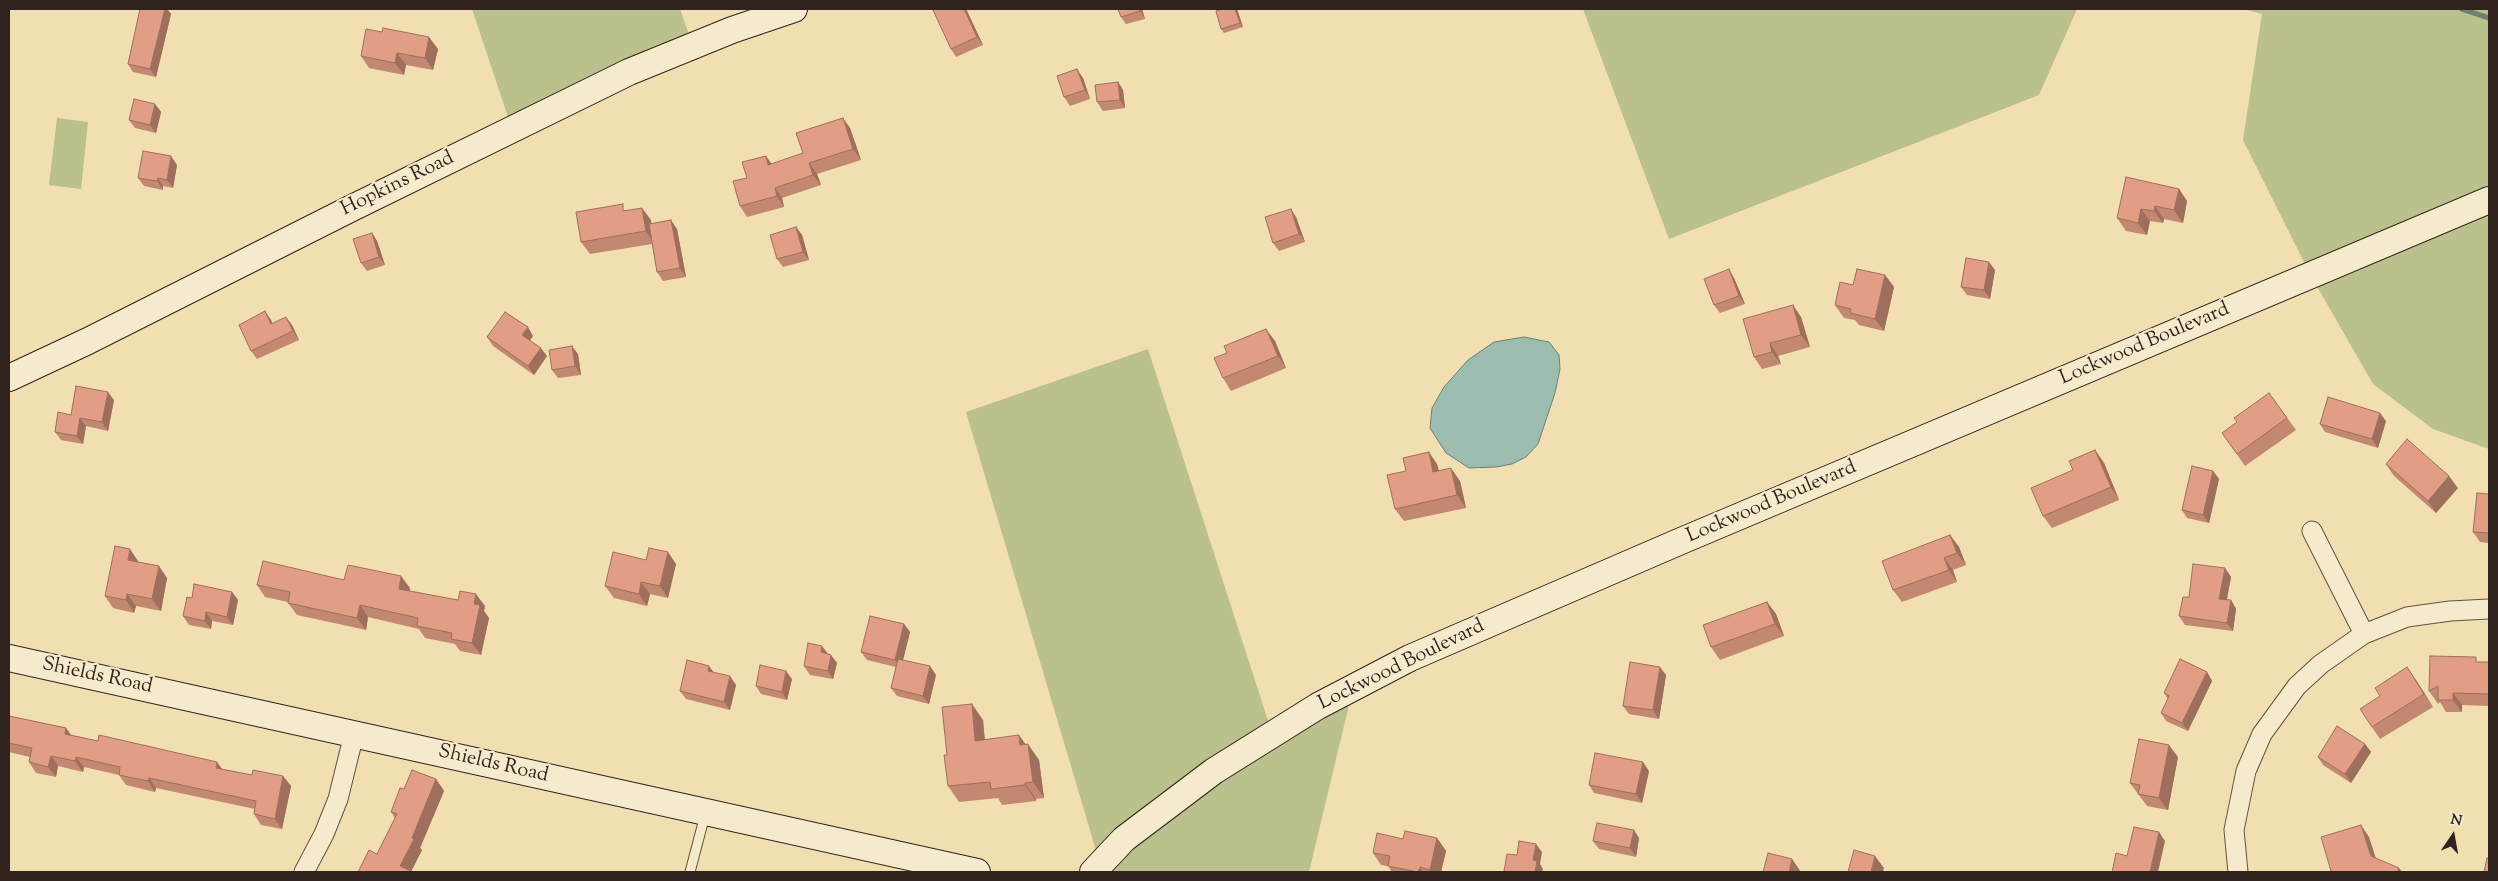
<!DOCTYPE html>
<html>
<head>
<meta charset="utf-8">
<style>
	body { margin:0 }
	#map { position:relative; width:2498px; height:881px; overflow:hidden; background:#f1deb1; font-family:"Sorts Mill Goudy",serif }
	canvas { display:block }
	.frame { position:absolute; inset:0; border:10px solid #30231e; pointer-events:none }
	.north { position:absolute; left:2428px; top:811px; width:50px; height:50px; -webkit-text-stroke:4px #f6eacc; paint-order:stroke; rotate:12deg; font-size:14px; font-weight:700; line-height:20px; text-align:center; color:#30231e }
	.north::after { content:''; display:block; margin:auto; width:18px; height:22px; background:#30231e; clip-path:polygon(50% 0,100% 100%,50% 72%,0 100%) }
</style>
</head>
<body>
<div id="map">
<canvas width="2498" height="881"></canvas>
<div class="frame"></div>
<div class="north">N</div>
</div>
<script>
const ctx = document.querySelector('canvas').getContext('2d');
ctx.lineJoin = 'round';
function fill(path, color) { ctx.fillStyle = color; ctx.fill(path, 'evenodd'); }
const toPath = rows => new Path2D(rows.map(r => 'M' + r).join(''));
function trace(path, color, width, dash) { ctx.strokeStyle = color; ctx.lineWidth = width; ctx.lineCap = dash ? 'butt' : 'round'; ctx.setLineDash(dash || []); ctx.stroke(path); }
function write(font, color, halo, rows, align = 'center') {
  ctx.font = font + ' "Sorts Mill Goudy",serif'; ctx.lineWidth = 4.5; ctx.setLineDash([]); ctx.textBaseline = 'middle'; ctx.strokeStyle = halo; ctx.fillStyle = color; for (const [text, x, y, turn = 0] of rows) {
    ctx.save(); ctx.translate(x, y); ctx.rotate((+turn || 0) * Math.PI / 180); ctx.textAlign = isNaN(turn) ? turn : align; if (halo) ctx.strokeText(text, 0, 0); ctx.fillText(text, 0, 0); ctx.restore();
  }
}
const green = toPath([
	[472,9,680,9,693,46,512,129],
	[1583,9,2077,9,2039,95,1669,239],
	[2244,9,2489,9,2489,449,2433,429,2373,384,2311,276,2243,140,2262,14],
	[57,118,88,122,81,189,49,185],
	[1148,349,1272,733,1353,688,1309,872,1093,872,1100,864,966,412]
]);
const water = toPath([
	[1524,337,1549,342,1559,355,1560,369,1555,393,1538,444,1526,457,1512,464,1496,467,1469,468,1446,453,1430,428,1432,408,1444,387,1468,360,1494,342,1524,337]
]);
const stream = toPath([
	[2462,9,2489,18]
]);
const lane = toPath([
	[690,872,705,815]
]);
const street = toPath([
	[2312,531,2364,634],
	[304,872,324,834,338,799,354,734],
	[2238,872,2234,830,2246,771,2262,734,2297,686,2321,664,2364,634,2407,617,2450,611,2489,609]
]);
const secondary = toPath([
	[9,378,88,341,352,208,629,72,732,30,794,9],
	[9,658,977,872],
	[1093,872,1124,839,1214,771,1318,706,1410,658,1681,541,2489,200]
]);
const wall = toPath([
	[140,9,167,9,171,14,156,77,133,72,128,64],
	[937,9,966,9,983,45,956,57,951,49],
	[1142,9,1145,19,1126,24,1121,17],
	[1237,9,1243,27,1224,33,1221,29],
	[382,32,438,49,433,70,406,65,404,75,369,68,361,56],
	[1083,78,1090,99,1070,106,1064,97],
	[1118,82,1123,90,1125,108,1103,111,1097,102],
	[155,104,161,112,156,133,135,128,129,120],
	[850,128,861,160,817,174,821,185,782,198,784,207,747,217,740,206,747,178,803,153],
	[177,165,173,188,163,186,163,190,144,186,138,178],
	[2179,189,2187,201,2183,223,2164,219,2163,223,2150,221,2147,235,2126,231,2117,218],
	[627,210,651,220,651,224,677,229,686,277,663,281,657,272,652,244,590,254,581,242],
	[1296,217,1305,242,1279,251,1273,243],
	[796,227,802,235,809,260,783,267,777,259],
	[372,233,377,241,385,265,367,271,361,263],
	[1995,270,1990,299,1967,295,1961,287],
	[1885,275,1894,287,1884,331,1859,325,1855,320,1844,318,1835,305,1853,285],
	[1734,278,1745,304,1720,313,1714,305],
	[265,311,272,324,292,325,299,340,257,359,251,351],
	[1801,317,1810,347,1778,356,1781,364,1762,369,1754,357],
	[533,336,530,340,547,356,534,375,493,346,487,337],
	[1275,341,1286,368,1231,391,1223,378,1227,353],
	[578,354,581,375,558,378,552,370],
	[2269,393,2296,430,2245,466,2222,433,2237,422],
	[114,400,108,431,86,426,83,444,61,440,55,432,71,415],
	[2386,421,2378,448,2325,432,2320,424],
	[2095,450,2104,463,2119,500,2052,528,2043,516,2073,470],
	[1437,464,1439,471,1460,481,1466,508,1404,521,1395,509,1406,471],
	[2386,464,2458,488,2436,513,2394,476],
	[2213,471,2219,479,2209,523,2187,518,2182,510],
	[2489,494,2489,543,2480,542,2473,532],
	[1950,535,1959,547,1966,565,1953,570,1957,582,1902,602,1893,590],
	[138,561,138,562,167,578,161,611,136,606,134,613,113,608,105,596],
	[676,564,668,598,650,594,647,606,614,598,605,586],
	[2225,568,2231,577,2227,600,2231,600,2236,609,2233,631,2185,625,2179,616,2189,597],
	[344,580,410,588,410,591,485,606,484,611,489,618,481,655,460,651,455,644,425,638,419,629,368,617,366,630,297,615,288,603,288,602,265,597,257,585],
	[232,592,238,600,233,625,212,621,211,629,189,625,183,616,192,598],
	[1767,602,1776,614,1784,636,1720,660,1711,647],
	[904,624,910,632,903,660,936,675,929,704,897,696,891,688,896,667,867,660,861,652],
	[827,654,837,663,833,679,810,675,804,666],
	[2480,662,2489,662,2489,706,2462,705,2462,712,2446,712,2440,702,2438,704,2429,691],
	[2207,672,2212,681,2188,731,2166,721,2161,713,2168,699,2164,693],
	[714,673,736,685,730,710,686,699,680,691],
	[1666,675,1659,719,1629,714,1623,706],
	[792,679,787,700,761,694,756,686],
	[2416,680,2433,707,2380,739,2372,727],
	[9,716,66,728,71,735,222,769,252,775,283,776,291,786,282,829,261,825,254,814,255,809,156,788,155,792,126,785,119,775,84,767,83,772,58,766,56,777,36,773,29,762,30,757,9,752],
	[983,720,985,740,1025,744,1039,760,1044,798,1036,799,1036,801,1002,805,998,798,959,802,948,786,947,755],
	[2365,744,2371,752,2351,783,2323,765,2318,757],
	[2178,757,2168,810,2147,806,2130,783],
	[1649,771,1642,803,1594,793,1589,785],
	[436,779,444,791,420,848,422,850,411,871,412,872,358,872,377,854,395,818,391,812,404,789],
	[1437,838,1446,851,1441,872,1392,872,1388,866,1381,865,1373,853,1403,839],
	[1639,838,1636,857,1599,849,1593,841]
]);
const shadedWall = toPath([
	[165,9,167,9,171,14,156,77,150,69],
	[964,9,966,9,983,45,977,37],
	[1139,9,1142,9,1145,19,1140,11],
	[1235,9,1237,9,1243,27,1240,23],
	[429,37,438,49,433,70,425,58],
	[397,53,406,65,404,75,395,63],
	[1077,69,1083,78,1090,99,1085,90],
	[1118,82,1123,90,1125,108,1120,100],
	[155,104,161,112,156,133,150,125],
	[843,118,850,128,861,160,853,149],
	[171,156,177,165,173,188,167,180],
	[766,156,773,166,768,165],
	[809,163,817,174,821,185,813,175],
	[158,178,163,186,163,190,157,181],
	[775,188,782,198,784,207,777,196],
	[2179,189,2187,201,2183,223,2174,210],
	[2155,206,2164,219,2163,223,2154,211],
	[642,208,651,220,654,244,646,231],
	[1291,209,1296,217,1305,242,1299,234],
	[2141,209,2150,221,2147,235,2138,223],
	[671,220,677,229,686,277,680,268],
	[796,227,802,235,809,260,803,252],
	[372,233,377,241,385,265,379,257],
	[1989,262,1995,270,1990,299,1984,290],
	[1729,269,1734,278,1745,304,1739,296],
	[1885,275,1894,287,1884,331,1875,319],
	[1793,305,1801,317,1810,347,1801,335],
	[265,311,271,320,277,333,271,324],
	[286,317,292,325,299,340,293,331],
	[528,327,533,336,528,343,522,335],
	[1266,329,1275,341,1286,368,1278,356],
	[1770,343,1778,356,1781,364,1772,352],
	[572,346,578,354,581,375,575,366],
	[541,348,547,356,534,375,528,366],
	[108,392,114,400,108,431,102,422],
	[2380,413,2386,421,2378,448,2372,439],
	[80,418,86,426,83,444,77,436],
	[2095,450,2104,463,2119,500,2111,487],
	[1429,452,1437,464,1442,484,1433,472],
	[1451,468,1460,481,1466,508,1457,495],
	[2213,471,2219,479,2209,523,2203,515],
	[2449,476,2458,488,2436,513,2428,501],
	[1950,535,1959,547,1966,565,1957,553],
	[130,549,138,561,136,572,128,560],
	[668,552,676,564,668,598,660,586],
	[1944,558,1953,570,1957,582,1949,570],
	[159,566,167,578,161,611,152,599],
	[2225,568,2231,577,2225,607,2219,599],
	[401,576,410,588,407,601,399,589],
	[641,582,650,594,647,606,639,594],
	[232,592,238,600,233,625,227,617],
	[127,594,136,606,134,613,126,600],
	[476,594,485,606,484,611,489,618,481,655,472,643,474,604],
	[2231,600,2236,609,2233,631,2227,623],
	[1767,602,1776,614,1784,636,1775,624],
	[360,605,368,617,366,630,357,618],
	[206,612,212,621,211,629,205,621],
	[904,624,910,632,901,668,895,660],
	[822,646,828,654,821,652],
	[831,655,837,663,833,679,828,671],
	[709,666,715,674,708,671],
	[930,666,936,675,929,704,923,696],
	[1660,667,1666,675,1659,719,1653,710],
	[2407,667,2416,680,2433,707,2424,694],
	[786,671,792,679,787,700,782,692],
	[2207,672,2212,681,2188,731,2182,723],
	[730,676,736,685,730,710,724,702],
	[2453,693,2462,705,2462,712,2453,700],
	[972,704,983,720,986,757,975,741],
	[66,728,73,738,65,734],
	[1019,735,1029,749,1028,744,1039,760,1044,798,1033,782,1020,745],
	[2365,744,2371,752,2351,783,2345,774],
	[2169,745,2178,757,2168,810,2159,798],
	[51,756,58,766,56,777,48,767],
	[76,757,84,767,83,772,75,761],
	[217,762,225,773,216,768],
	[1643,762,1649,771,1642,803,1636,794],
	[283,776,291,786,282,829,275,819],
	[149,778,156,788,155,792,148,781],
	[436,779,444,791,420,848,422,850,411,872,412,872,405,872,400,866],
	[1025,783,1036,799,1036,801,1025,785],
	[2361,825,2369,837,2379,868,2371,856],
	[1634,830,1639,838,1636,857,1630,848],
	[2159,832,2165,841,2158,872,2150,872],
	[1437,838,1446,851,1441,872,1432,872,1430,870],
	[1536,844,1542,852,1540,864,1543,869,1542,872,1535,872,1533,860],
	[1875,856,1884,868,1883,872,1871,872],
	[1792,859,1801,872,1789,872],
	[1420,867,1423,872,1418,872],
	[2399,868,2402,872,2397,872]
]);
const building = toPath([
	[140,9,165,9,150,69,128,64,140,9],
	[937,9,964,9,977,37,951,49,933,10,937,9],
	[1118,9,1139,9,1140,11,1121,17,1118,9],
	[1222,9,1235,9,1240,23,1221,29,1216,11,1222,9],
	[383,28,429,37,425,58,397,53,395,63,361,56,366,29,382,32,383,28],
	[1077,69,1085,90,1064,97,1057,76,1077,69],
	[1118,82,1120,100,1097,102,1095,85,1118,82],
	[134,99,155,104,150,125,129,120,134,99],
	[843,118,853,149,809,163,813,175,775,188,777,196,740,206,733,181,747,178,742,162,766,156,768,165,803,153,796,133,843,118],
	[143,151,171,156,167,180,158,178,157,181,138,178,143,151],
	[2126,177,2179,189,2174,210,2155,206,2154,211,2141,209,2138,223,2117,218,2126,177],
	[623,204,623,211,642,208,646,231,581,242,576,212,623,204],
	[1291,209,1299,234,1273,243,1265,217,1291,209],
	[671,220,680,268,657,272,649,224,671,220],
	[796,227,803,252,777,259,770,235,796,227],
	[372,233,379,257,361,263,353,239,372,233],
	[1966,258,1989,262,1984,290,1961,287,1966,258],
	[1729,269,1739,296,1714,305,1704,279,1729,269],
	[1857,269,1885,275,1875,319,1850,313,1851,309,1835,305,1840,282,1853,285,1857,269],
	[1793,305,1801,335,1770,343,1772,352,1754,357,1743,319,1793,305],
	[265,311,271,324,286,317,293,331,251,351,239,325,265,311],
	[505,312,528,327,522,335,541,348,528,366,487,337,505,312],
	[1266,329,1278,356,1223,378,1214,358,1227,353,1224,346,1266,329],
	[572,346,575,366,552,370,549,350,572,346],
	[76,386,108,392,102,422,80,418,77,436,55,432,58,412,71,415,76,386],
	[2269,393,2287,418,2237,454,2222,433,2237,422,2234,418,2269,393],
	[2328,397,2380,413,2372,439,2320,424,2328,397],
	[2407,439,2449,476,2428,501,2386,464,2407,439],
	[2095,450,2111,487,2043,516,2031,488,2073,470,2069,461,2095,450],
	[1429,452,1433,472,1451,468,1457,495,1395,509,1387,475,1406,471,1403,458,1429,452],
	[2192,466,2213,471,2203,515,2182,510,2192,466],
	[2477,493,2489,494,2489,533,2473,532,2477,493],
	[1950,535,1957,553,1944,558,1949,570,1893,590,1882,561,1950,535],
	[115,546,130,549,128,560,159,566,152,599,127,594,126,600,105,596,115,546],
	[649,548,668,552,660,586,641,582,639,594,605,586,613,552,646,560,649,548],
	[263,561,344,580,348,565,401,576,399,589,458,600,460,591,476,594,474,604,480,605,472,643,451,639,452,633,417,626,418,618,360,605,357,618,288,603,290,592,257,585,263,561],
	[2193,564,2225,568,2219,599,2231,600,2227,623,2179,616,2183,597,2189,597,2193,564],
	[194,584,232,592,227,617,206,612,205,621,183,616,187,597,192,598,194,584],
	[1767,602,1775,624,1711,647,1703,625,1767,602],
	[870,616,904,624,895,660,861,652,870,616],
	[808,643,822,646,821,652,831,655,828,671,804,666,808,643],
	[2430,656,2476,657,2476,662,2489,662,2489,694,2453,693,2453,700,2438,700,2438,686,2429,691,2430,656],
	[898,659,930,666,923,696,891,688,898,659],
	[2180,659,2207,672,2182,723,2161,713,2169,696,2164,693,2180,659],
	[687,660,709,666,708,671,730,676,724,702,680,691,687,660],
	[1630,662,1660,667,1653,710,1623,706,1630,662],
	[760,665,786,671,782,692,756,686,760,665],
	[2407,667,2424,694,2372,727,2360,709,2380,696,2375,688,2407,667],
	[972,704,975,741,1019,735,1020,745,1028,744,1033,782,1025,783,1025,785,991,789,990,782,948,786,944,755,947,755,942,707,972,704],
	[9,716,66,728,65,734,98,741,99,735,217,762,216,768,252,775,253,770,283,776,275,819,254,814,256,801,149,778,148,781,119,775,120,767,76,757,75,761,51,756,48,767,29,762,32,748,9,743,9,716],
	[2337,726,2365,744,2345,774,2318,757,2337,726],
	[2139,739,2169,745,2159,798,2138,794,2140,785,2130,783,2139,739],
	[1595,753,1643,762,1636,794,1589,785,1595,753],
	[412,770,436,779,412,838,414,839,400,866,411,871,411,872,358,872,369,850,377,854,397,814,391,812,400,788,404,789,412,770],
	[1597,823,1634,830,1630,848,1593,841,1597,823],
	[2361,825,2371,856,2399,868,2397,872,2334,872,2331,871,2321,837,2361,825],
	[2134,827,2159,832,2150,872,2112,872,2116,853,2127,856,2134,827],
	[1405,831,1437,838,1430,870,1420,867,1418,872,1388,866,1390,856,1373,853,1377,833,1403,839,1405,831],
	[1519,841,1536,844,1533,860,1537,861,1535,872,1509,872,1504,871,1507,854,1517,855,1519,841],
	[1854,850,1875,856,1871,872,1848,872,1854,850],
	[1768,853,1792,859,1789,872,1763,872,1768,853],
	[2487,858,2489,859,2489,872,2484,872,2487,858]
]);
const streetNames = [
	["Hopkins Road",398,185,-26],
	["Lockwood Boulevard",2145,345,-23],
	["Lockwood Boulevard",1772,503,-23],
	["Lockwood Boulevard",1402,666,-26],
	["Shields Road",97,677,12],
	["Shields Road",493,765,13]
];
fill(green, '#bac18c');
fill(water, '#9bbcaf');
trace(water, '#707f75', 1);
trace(stream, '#707f75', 5.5);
trace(lane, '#605243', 11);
trace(street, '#605243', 21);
trace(secondary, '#30231e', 28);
trace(lane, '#f6eacc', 9);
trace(street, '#f6eacc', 19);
trace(secondary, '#f6eacc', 26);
fill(wall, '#c28872');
fill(shadedWall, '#9e6f5c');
fill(building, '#e19e84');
trace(building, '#9e6f5c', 1);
write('20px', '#30231e', '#f6eacc', streetNames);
</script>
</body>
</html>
